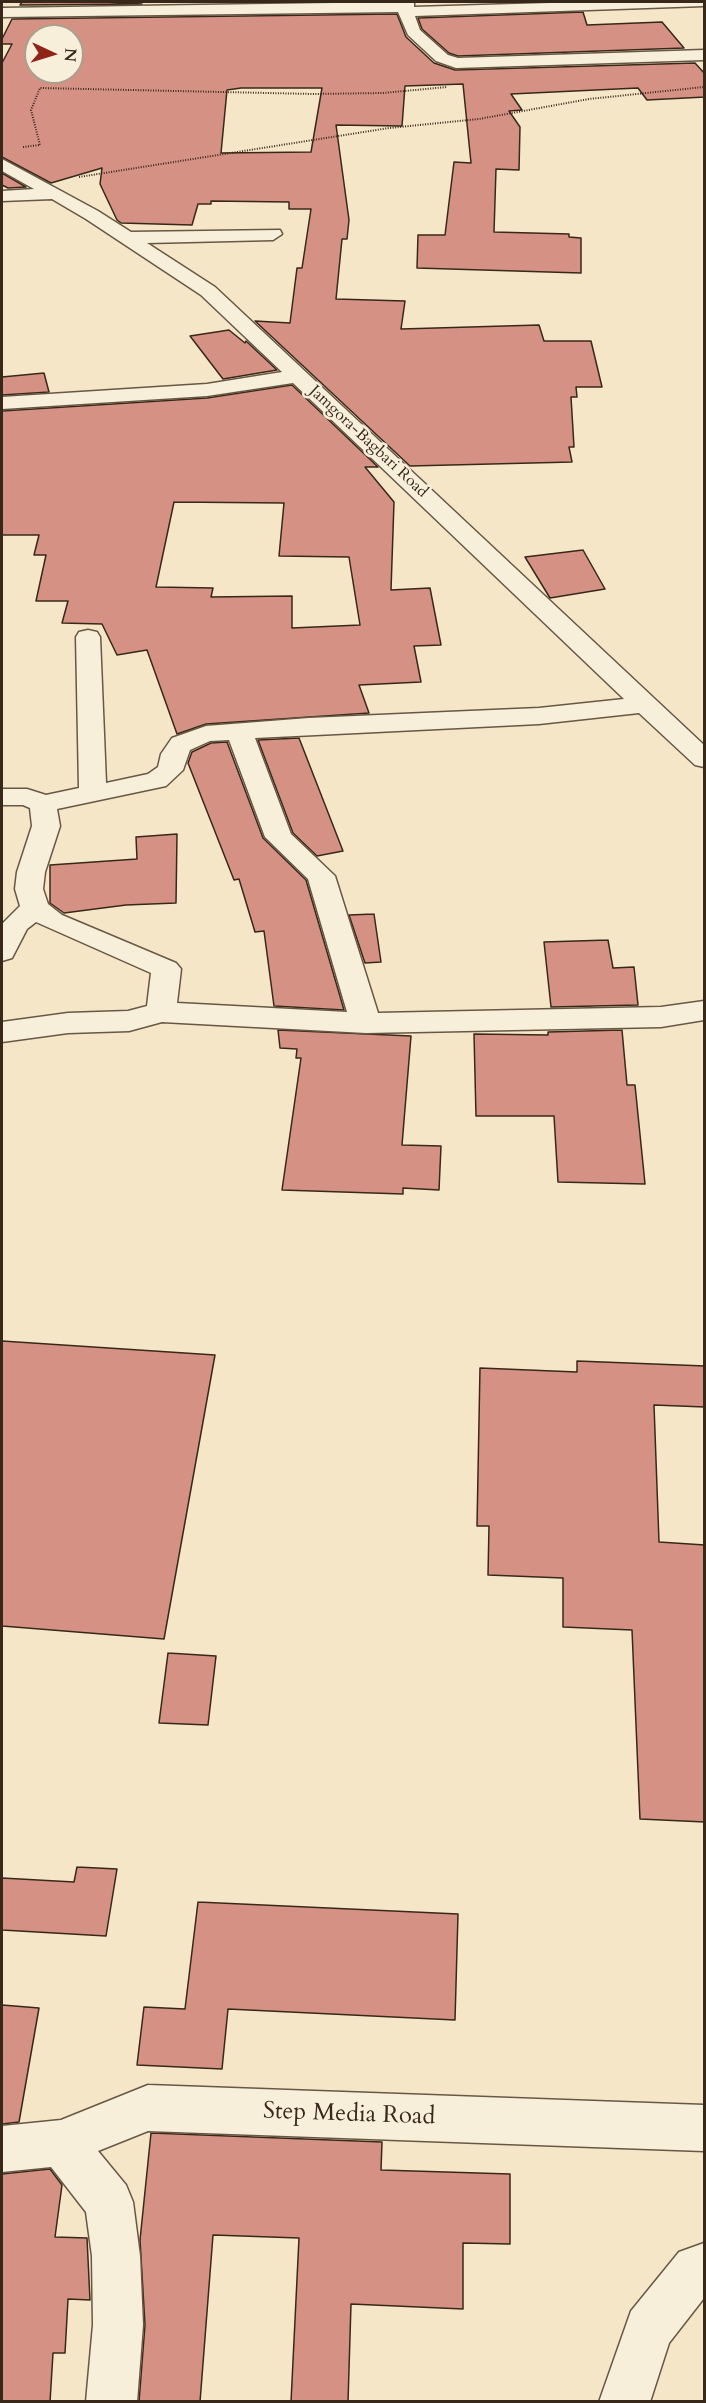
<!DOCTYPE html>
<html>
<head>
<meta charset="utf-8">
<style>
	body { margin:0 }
	#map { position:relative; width:706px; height:2403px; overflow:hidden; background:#f5e6c8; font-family:Cardo,serif }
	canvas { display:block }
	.frame { position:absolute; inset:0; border:3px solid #382819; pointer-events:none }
	.north { position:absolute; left:24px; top:24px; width:60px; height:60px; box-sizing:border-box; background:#f8efdb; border:2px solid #ab9f8d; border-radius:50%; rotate:94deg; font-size:16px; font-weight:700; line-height:24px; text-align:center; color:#382819 }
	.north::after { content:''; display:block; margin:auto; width:21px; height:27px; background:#8f2418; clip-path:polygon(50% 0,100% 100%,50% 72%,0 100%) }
</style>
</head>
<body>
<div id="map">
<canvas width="706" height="2403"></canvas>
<div class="frame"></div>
<div class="north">N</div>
</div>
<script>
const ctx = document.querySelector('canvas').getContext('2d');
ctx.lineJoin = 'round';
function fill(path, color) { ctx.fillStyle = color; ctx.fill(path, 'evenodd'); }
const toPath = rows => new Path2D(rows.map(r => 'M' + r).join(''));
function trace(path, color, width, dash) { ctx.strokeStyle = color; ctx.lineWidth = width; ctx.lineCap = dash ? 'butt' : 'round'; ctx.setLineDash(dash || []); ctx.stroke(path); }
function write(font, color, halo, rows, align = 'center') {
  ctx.font = font + ' Cardo,serif'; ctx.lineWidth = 5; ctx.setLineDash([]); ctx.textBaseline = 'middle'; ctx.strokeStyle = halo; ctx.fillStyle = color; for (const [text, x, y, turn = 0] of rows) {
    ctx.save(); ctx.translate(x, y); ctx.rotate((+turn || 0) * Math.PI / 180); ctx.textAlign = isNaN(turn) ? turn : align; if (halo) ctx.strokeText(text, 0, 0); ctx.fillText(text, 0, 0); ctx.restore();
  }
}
const building = toPath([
	[22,2,105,2,142,4,20,5,22,2],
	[583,12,587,25,662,22,684,48,458,56,449,53,422,29,418,18,583,12],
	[397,14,406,37,434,63,455,70,695,63,705,74,705,97,647,100,638,88,511,94,522,110,509,111,520,127,519,170,496,169,494,232,569,234,569,237,581,238,581,273,417,268,418,235,445,235,454,162,471,163,463,84,405,86,402,126,336,125,349,220,347,239,342,239,336,299,405,301,401,329,539,325,544,341,591,341,602,387,576,387,577,397,571,397,574,447,569,447,572,462,410,466,255,321,290,323,297,268,302,268,311,209,289,209,289,202,211,201,211,204,198,204,192,225,121,223,117,220,100,184,102,168,51,183,2,157,2,63,12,44,2,44,2,39,12,19,397,14],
	[36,36,72,36,72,72,36,72,36,36],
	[241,88,322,88,311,152,221,153,227,90,241,88],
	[2,173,26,187,8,188,2,185,2,173],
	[229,330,245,343,246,341,277,370,223,379,190,336,229,330],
	[44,373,49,392,2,395,2,377,44,373],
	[292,385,378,467,365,467,394,502,391,590,430,588,441,645,414,646,421,682,359,685,369,713,206,724,177,734,147,650,117,655,102,624,62,623,68,601,36,601,46,555,34,555,39,535,2,535,2,411,207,398,292,385],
	[174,502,284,503,279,556,349,557,360,625,292,628,292,596,211,597,213,588,156,587,174,502],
	[583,550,605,589,550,598,525,557,583,550],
	[299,738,343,851,317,856,293,833,258,740,299,738],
	[227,742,263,838,306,880,344,1010,274,1006,264,931,255,932,239,879,234,880,188,763,192,752,211,743,227,742],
	[177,834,176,903,126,905,64,913,50,903,50,865,137,859,136,837,177,834],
	[374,914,381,962,365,963,349,915,374,914],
	[608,940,613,968,634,967,638,1005,551,1007,544,942,608,940],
	[278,1030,411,1036,402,1145,441,1146,439,1190,403,1188,403,1194,282,1190,301,1058,296,1058,297,1049,280,1048,278,1030],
	[622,1030,627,1085,635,1085,645,1184,558,1182,554,1116,476,1116,474,1034,548,1035,548,1032,622,1030],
	[2,1341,215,1355,164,1639,2,1626,2,1341],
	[577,1361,705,1366,705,1407,654,1405,659,1542,705,1545,705,1822,640,1819,632,1630,563,1627,563,1578,488,1575,489,1526,477,1526,480,1368,577,1372,577,1361],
	[168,1653,216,1656,208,1725,159,1723,168,1653],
	[77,1867,117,1869,106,1936,2,1930,2,1878,74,1882,77,1867],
	[198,1902,458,1914,455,2020,228,2009,222,2069,137,2065,144,2007,185,2009,198,1902],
	[2,2005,39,2008,19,2122,2,2124,2,2005],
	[151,2133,382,2142,381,2170,510,2174,510,2244,463,2243,463,2309,351,2304,348,2402,291,2402,299,2238,213,2235,200,2402,139,2402,145,2325,140,2240,151,2133],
	[50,2169,62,2185,55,2237,87,2238,90,2300,68,2299,65,2353,53,2353,50,2402,2,2402,2,2174,50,2169]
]);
const path = toPath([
	[23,147,40,145,31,110,40,88,313,94,383,93,447,87],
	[79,177,389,128,479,119,589,99,704,87]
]);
const street = toPath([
	[400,2,414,2,414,7,584,2,704,2,704,6,415,16,420,30,448,55,458,58,704,50,704,60,456,68,436,61,408,35,398,12,2,17,2,8,400,2],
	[2,159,98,211,131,232,280,230,282,234,273,240,147,243,215,287,704,745,704,767,695,765,639,713,539,724,255,738,291,834,335,876,378,1013,661,1007,704,1001,704,1020,661,1027,366,1033,162,1022,129,1031,68,1033,2,1042,2,1022,68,1013,128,1011,147,1006,151,973,36,922,27,929,12,958,2,961,2,924,20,906,15,889,17,872,32,826,30,808,23,805,2,805,2,789,27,789,46,795,79,788,76,637,79,632,88,630,97,632,100,637,106,783,148,774,158,767,161,754,172,738,206,726,309,718,539,708,624,699,293,383,207,396,2,409,2,397,207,384,282,372,201,295,86,219,52,199,2,201,2,191,34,189,2,171,2,159],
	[229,740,265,837,308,879,347,1012,177,1003,181,969,176,963,62,915,48,904,43,889,45,872,60,826,57,809,166,786,183,770,190,750,210,741,229,740],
	[148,2085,704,2105,704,2151,148,2131,98,2151,126,2185,133,2202,140,2256,143,2325,137,2402,86,2402,93,2325,92,2256,86,2212,51,2167,2,2172,2,2126,61,2120,148,2085],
	[704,2243,704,2298,669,2343,650,2402,599,2402,631,2311,679,2252,704,2243]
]);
const farStreetnames = [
	["Jamgora-Bagbari Road",368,442,43]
];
const nearStreetnames = [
	["Step Media Road",349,2115,2]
];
fill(building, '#d59284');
trace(building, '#382819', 1.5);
trace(street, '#675845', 3);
trace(path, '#382819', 2, [1, 1.5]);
fill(street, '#f8efdb');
write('16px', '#382819', '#f8efdb', farStreetnames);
write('24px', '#382819', '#f8efdb', nearStreetnames);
</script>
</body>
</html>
